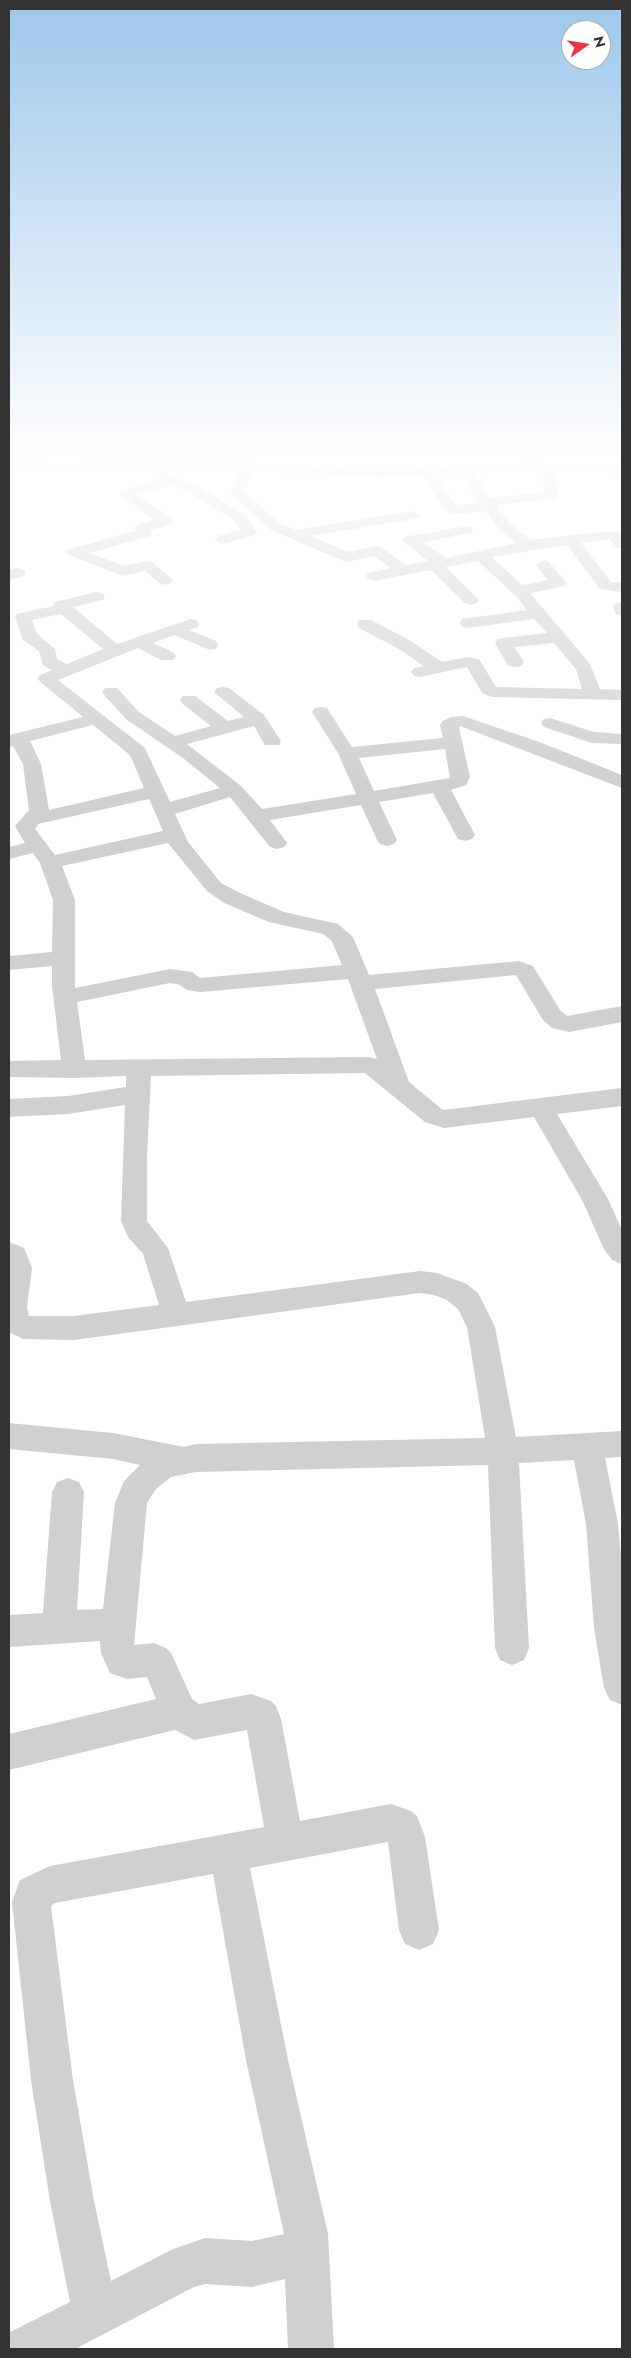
<!DOCTYPE html>
<html>
<head>
<meta charset="utf-8">
<style>
	body { margin:0 }
	#map { position:relative; width:631px; height:2358px; overflow:hidden; background:#fff; font-family:Jost,sans-serif }
	canvas { display:block }
	.frame { position:absolute; inset:0; border:10px solid #333; pointer-events:none }
	.north { position:absolute; left:561px; top:20px; width:50px; height:50px; box-sizing:border-box; background:#fff; border:1px solid #adadad; border-radius:50%; rotate:77deg; font-size:14px; font-weight:700; line-height:20px; text-align:center; color:#333 }
	.north::after { content:''; display:block; margin:auto; width:18px; height:22px; background:#ed3244; clip-path:polygon(50% 0,100% 100%,50% 72%,0 100%) }
</style>
</head>
<body>
<div id="map">
<canvas width="631" height="2358"></canvas>
<div class="frame"></div>
<div class="north">N</div>
</div>
<script>
const ctx = document.querySelector('canvas').getContext('2d');
ctx.lineJoin = 'round';
const toPath = rows => new Path2D(rows.map(r => 'M' + r).join(''));
function fill(path, color) { ctx.fillStyle = color; ctx.fill(path, 'evenodd'); }
const minor = toPath([
	[246,455,260,455,257,463,378,470,532,462,609,464,622,468,622,477,607,472,555,471,558,495,556,498,498,505,497,507,510,524,531,540,609,531,620,533,622,535,622,549,617,548,609,539,581,543,611,582,622,582,622,592,600,589,567,545,492,557,522,585,548,580,536,565,544,560,549,562,567,583,565,586,530,593,590,664,600,689,622,690,622,700,492,697,482,693,467,667,420,677,414,676,411,672,414,668,424,666,399,649,359,628,357,624,359,620,371,620,411,641,442,662,468,657,479,659,496,687,582,689,576,669,554,643,514,647,524,662,521,666,515,667,509,666,506,662,495,643,497,639,503,638,547,633,534,619,468,628,462,627,460,623,462,619,527,610,516,596,478,561,446,567,479,600,477,603,471,605,465,603,431,570,374,581,368,579,366,576,368,573,390,568,374,556,346,562,341,560,271,530,230,493,240,470,166,466,174,476,200,487,245,515,257,532,255,535,223,544,218,542,215,539,218,536,241,530,235,521,190,493,170,485,137,495,171,518,173,521,171,524,151,530,152,533,150,536,89,553,124,566,148,561,153,563,173,580,171,583,165,585,159,583,145,571,123,576,69,555,66,552,69,549,136,531,135,528,137,525,154,520,119,494,121,491,161,478,153,467,154,465,71,471,9,469,9,461,71,463,159,457,243,462,246,455],
	[542,470,544,492,490,498,476,473,542,470],
	[253,471,378,478,423,476,445,511,456,514,485,511,500,530,516,543,446,558,423,542,471,533,473,530,471,527,466,526,405,537,402,540,405,543,428,561,406,565,382,548,377,546,348,552,311,536,414,519,421,515,414,511,296,530,281,524,244,492,253,471],
	[463,474,470,490,479,503,455,505,437,475,463,474],
	[18,568,24,570,26,573,24,576,9,580,9,570,18,568],
	[97,592,103,594,105,597,103,600,73,607,117,644,191,619,197,620,199,624,197,628,189,630,216,641,218,645,216,649,210,650,174,635,153,643,173,652,176,656,173,660,161,660,138,648,58,680,145,748,170,802,220,788,183,758,127,720,105,696,102,692,105,688,117,688,139,712,175,736,211,726,183,704,180,700,183,696,195,696,228,721,244,717,214,692,217,688,223,687,229,688,264,715,281,741,279,745,265,745,254,726,187,744,241,786,262,809,356,794,338,753,312,712,315,708,321,707,327,708,352,747,443,738,440,725,443,721,451,717,463,716,542,743,622,775,622,788,460,726,459,727,470,777,466,785,451,790,475,835,472,839,465,841,458,839,433,793,379,802,397,840,394,844,387,846,380,844,377,840,361,805,270,820,287,843,284,847,277,849,270,847,230,797,175,814,188,842,221,883,240,893,284,912,338,924,353,937,369,975,519,961,533,966,560,1010,567,1016,622,1006,622,1022,569,1032,552,1028,543,1020,516,975,375,989,409,1082,443,1110,622,1088,622,1106,557,1114,608,1199,622,1230,622,1264,612,1260,604,1249,582,1200,534,1117,444,1128,425,1122,365,1073,151,1076,147,1157,147,1221,168,1248,186,1302,420,1271,437,1273,467,1284,478,1293,495,1327,516,1437,622,1431,622,1457,605,1458,618,1524,622,1567,622,1705,610,1700,604,1688,594,1628,586,1524,574,1460,519,1463,529,1648,524,1660,512,1665,500,1660,495,1648,488,1465,196,1472,171,1477,156,1489,147,1503,134,1645,154,1643,166,1648,171,1653,192,1699,199,1704,251,1694,271,1701,276,1706,281,1719,300,1821,391,1804,411,1811,417,1816,425,1837,439,1930,433,1944,419,1950,405,1944,399,1930,388,1842,250,1868,288,2060,328,2234,334,2349,288,2349,285,2279,252,2287,205,2284,194,2287,75,2349,9,2349,10,2332,70,2302,50,2201,31,2080,12,1902,20,1880,50,1866,264,1827,247,1730,194,1740,175,1730,9,1770,9,1734,156,1699,147,1677,127,1679,110,1673,101,1653,100,1641,9,1647,9,1615,43,1613,52,1492,57,1482,68,1478,79,1482,84,1492,77,1610,103,1609,115,1503,124,1481,140,1465,113,1459,9,1449,9,1423,113,1433,184,1447,196,1444,485,1438,467,1327,458,1309,447,1300,434,1295,420,1293,74,1340,23,1339,9,1332,9,1242,24,1248,32,1268,27,1307,29,1316,74,1316,159,1305,143,1254,128,1237,121,1221,125,1105,68,1114,9,1117,9,1099,68,1096,126,1087,126,1076,74,1078,9,1077,9,1061,61,1060,52,986,52,966,9,970,9,956,52,952,53,900,40,863,33,853,9,859,9,847,25,843,15,826,29,810,23,764,13,746,9,747,9,735,83,717,37,679,40,675,52,670,43,665,39,651,23,640,15,617,17,614,53,606,54,602,97,592],
	[61,614,103,649,67,664,57,659,55,649,37,634,32,620,61,614],
	[93,725,130,755,144,788,49,810,41,764,30,741,93,725],
	[445,749,450,778,374,791,359,758,445,749],
	[149,799,163,831,55,855,35,829,38,824,149,799],
	[168,843,207,891,224,903,269,922,323,934,332,941,342,965,200,978,192,972,170,969,75,988,75,900,62,866,168,843],
	[348,979,377,1059,368,1057,85,1060,77,1002,170,983,178,984,187,990,200,992,348,979],
	[213,1874,246,2060,284,2234,252,2241,205,2238,171,2250,111,2281,94,2201,73,2080,51,1906,55,1903,213,1874],
	[621,602,622,602,622,616,616,614,613,607,615,604,621,602],
	[550,718,594,732,622,734,622,744,592,743,544,727,541,723,544,719,550,718]
]);
fill(minor, '#d0d0d0');
const sky = ctx.createLinearGradient(0, 0, 0, 785);
sky.addColorStop(0, '#9dc7eb');
sky.addColorStop(0.58, '#fff');
sky.addColorStop(1, '#ffffff00');
ctx.fillStyle = sky;
ctx.fillRect(0, 0, 631, 785);
</script>
</body>
</html>
